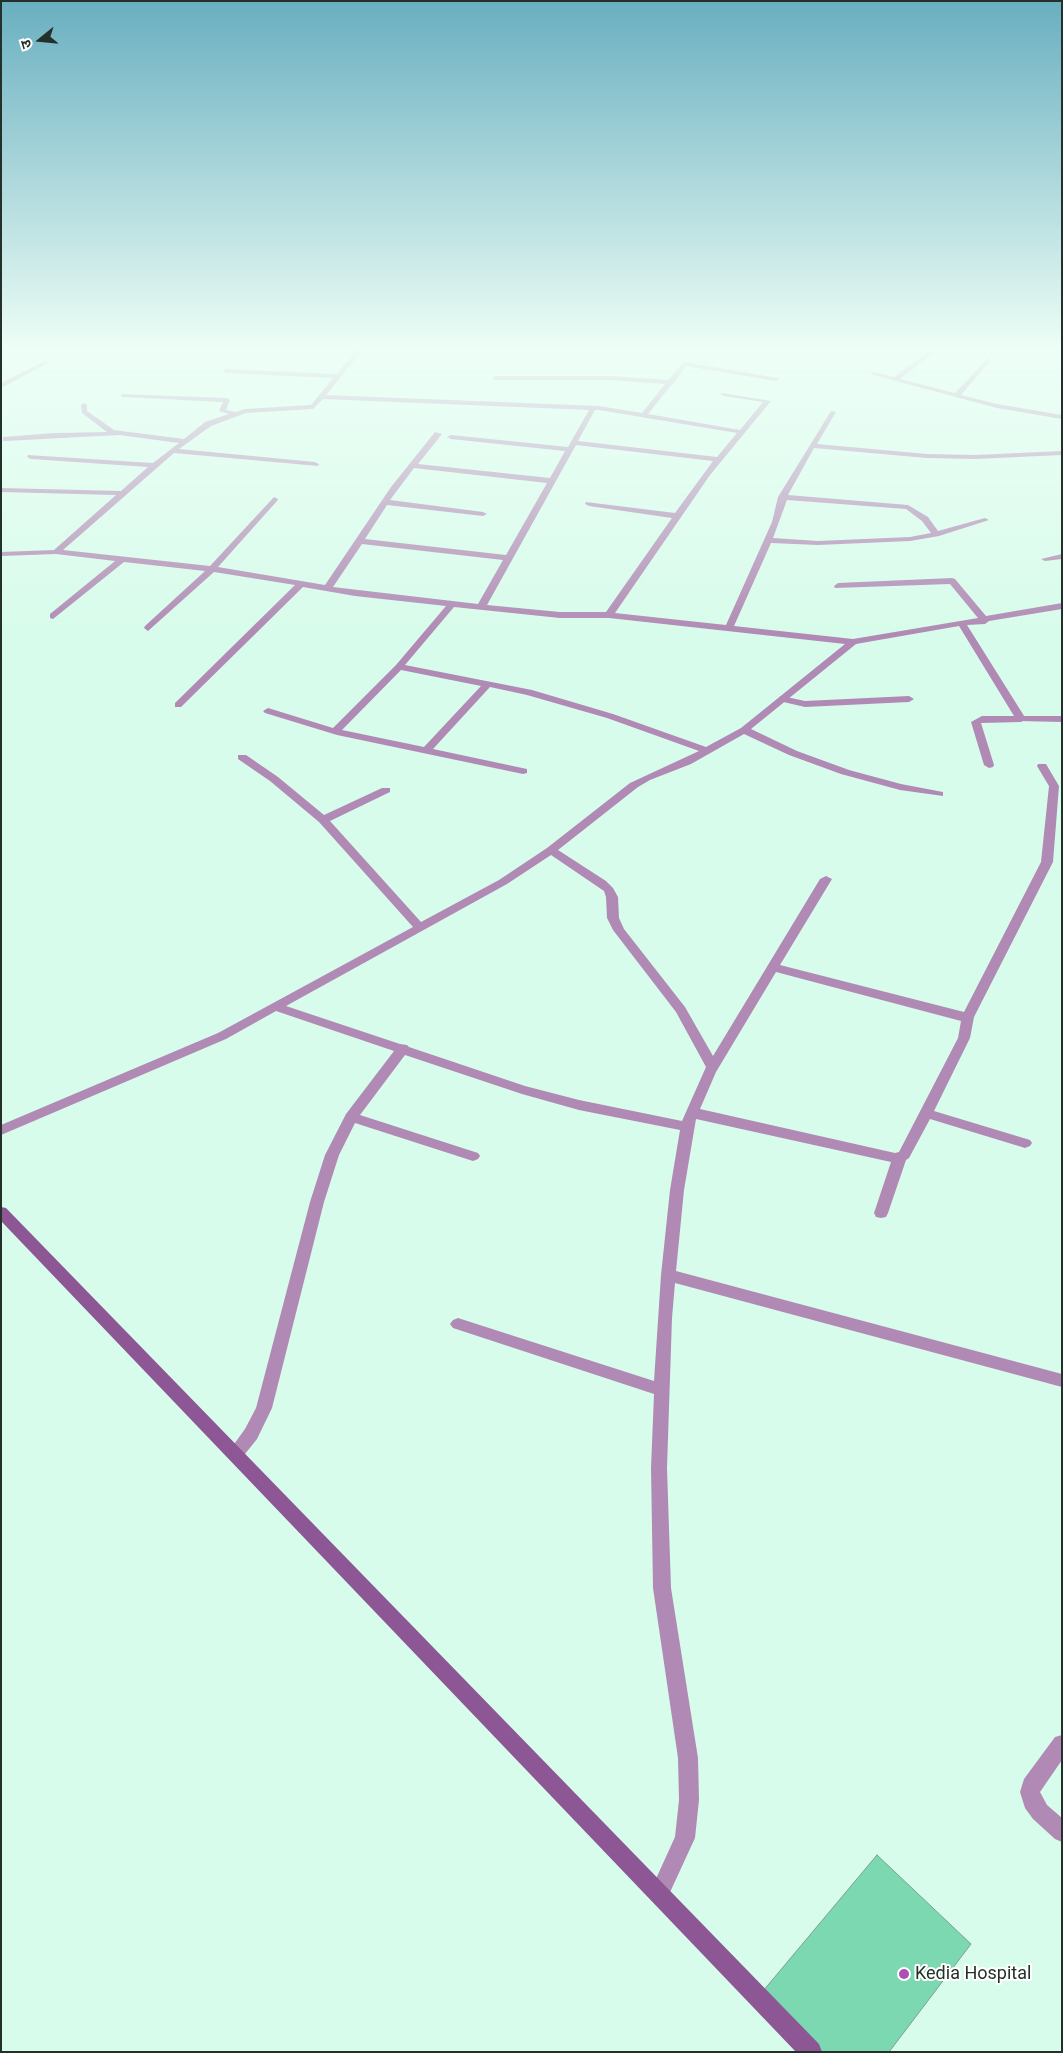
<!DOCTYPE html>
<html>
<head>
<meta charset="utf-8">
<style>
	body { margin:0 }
	#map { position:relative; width:1063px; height:2053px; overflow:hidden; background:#d8fceb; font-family:Roboto,"Noto Sans Devanagari",sans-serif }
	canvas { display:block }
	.frame { position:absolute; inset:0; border:2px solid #23312a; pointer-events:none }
	.north { position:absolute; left:15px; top:15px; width:50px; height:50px; -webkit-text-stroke:4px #fff; paint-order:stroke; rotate:253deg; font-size:14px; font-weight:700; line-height:20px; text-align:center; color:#23312a }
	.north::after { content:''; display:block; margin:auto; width:18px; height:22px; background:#23312a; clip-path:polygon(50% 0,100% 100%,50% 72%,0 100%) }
</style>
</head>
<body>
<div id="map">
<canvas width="1063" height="2053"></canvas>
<div class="frame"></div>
<div class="north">उ</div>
</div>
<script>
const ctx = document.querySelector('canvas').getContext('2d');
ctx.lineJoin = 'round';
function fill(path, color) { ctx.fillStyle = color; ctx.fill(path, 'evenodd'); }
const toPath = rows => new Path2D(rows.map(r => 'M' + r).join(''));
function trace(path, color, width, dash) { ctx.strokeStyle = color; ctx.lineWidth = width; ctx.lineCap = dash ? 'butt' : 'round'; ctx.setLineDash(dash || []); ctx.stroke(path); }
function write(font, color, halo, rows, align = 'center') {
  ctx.font = font + ' Roboto,sans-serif'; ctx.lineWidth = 4; ctx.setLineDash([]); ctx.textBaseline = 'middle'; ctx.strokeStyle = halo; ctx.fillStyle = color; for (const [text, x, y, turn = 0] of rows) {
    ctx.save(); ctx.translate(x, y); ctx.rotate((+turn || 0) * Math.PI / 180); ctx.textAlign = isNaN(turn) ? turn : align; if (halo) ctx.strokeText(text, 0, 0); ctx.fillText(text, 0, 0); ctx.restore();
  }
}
const building = toPath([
	[877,1855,971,1944,889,2052,822,2052,763,1991,877,1855]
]);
const lane = toPath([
	[782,696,805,701,909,696,914,699,909,702,805,707,779,701,779,697,782,696],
	[1021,716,1062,716,1062,722,1018,721,1018,717,1021,716]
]);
const street = toPath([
	[359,347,365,347,326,395,599,406,642,413,665,384,611,380,495,380,492,378,495,376,611,376,668,380,684,362,778,378,779,379,776,381,686,366,674,383,672,384,648,414,740,430,763,402,724,396,721,394,722,393,771,401,710,475,615,613,726,625,772,522,778,497,831,411,836,412,817,444,927,454,975,455,1062,451,1062,455,975,459,927,458,814,448,788,495,908,505,928,517,938,531,985,518,989,520,939,536,910,541,818,545,771,543,734,626,853,639,978,618,950,584,835,588,834,586,838,583,952,578,955,579,986,616,1062,603,1062,609,989,621,985,624,967,625,1026,719,1021,722,981,723,994,765,993,767,989,768,984,765,971,722,982,716,1014,716,959,626,856,644,751,729,797,751,849,770,901,784,943,792,943,796,900,790,841,774,789,755,744,734,691,764,650,780,638,787,558,850,606,881,613,888,618,897,619,918,624,929,685,1007,713,1056,820,879,826,876,832,879,780,965,964,1012,1041,862,1049,786,1037,766,1038,764,1046,764,1059,786,1053,862,974,1017,970,1038,934,1111,1030,1140,1032,1143,1030,1146,1025,1148,930,1119,909,1158,906,1160,888,1213,886,1217,881,1218,876,1217,874,1213,891,1162,696,1119,684,1190,676,1271,1062,1374,1062,1387,675,1283,672,1318,667,1468,671,1588,698,1758,699,1800,695,1838,666,1901,659,1904,652,1901,649,1894,675,1837,679,1800,678,1758,653,1588,651,1468,654,1394,453,1328,450,1324,453,1320,458,1318,654,1381,661,1275,670,1190,680,1130,579,1110,522,1094,405,1055,360,1115,478,1153,480,1156,478,1159,473,1161,355,1123,339,1155,324,1202,272,1408,257,1439,241,1459,235,1461,229,1459,227,1454,245,1429,256,1408,310,1202,325,1155,346,1114,394,1051,276,1011,226,1039,1,1135,1,1125,218,1033,413,927,319,822,270,781,238,759,238,755,246,755,278,777,324,815,382,788,390,788,390,792,330,821,421,922,499,880,547,848,630,783,699,751,607,718,527,695,490,687,433,749,527,769,527,773,523,774,337,735,265,713,263,711,268,708,333,728,396,665,446,606,355,596,303,587,181,707,175,707,175,703,295,585,214,572,148,631,144,628,145,626,205,571,124,562,53,619,50,618,50,614,115,561,56,554,1,556,1,552,54,550,116,495,1,492,1,488,121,491,148,467,31,459,27,457,28,455,153,463,179,443,119,435,6,441,3,441,3,437,54,433,107,432,82,413,81,405,84,403,87,405,87,411,114,430,184,439,205,422,229,414,219,411,223,402,123,397,121,396,121,394,227,398,230,400,226,410,236,412,245,409,311,405,333,378,226,373,223,371,226,369,337,374,359,347],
	[323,399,589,410,568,447,451,435,447,437,451,439,565,451,550,478,418,464,442,434,435,432,391,487,325,585,218,567,277,501,278,499,274,497,210,566,63,550,174,453,318,466,319,464,315,462,179,449,211,426,246,413,313,409,323,399],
	[595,410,599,410,737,433,717,457,578,441,595,410],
	[576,445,713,461,675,513,586,502,585,504,589,506,672,518,606,612,560,612,487,605,576,445],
	[414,468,547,483,506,555,365,539,387,505,483,516,487,514,483,512,390,500,414,468],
	[787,500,906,509,922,521,931,533,910,537,818,541,773,538,787,500],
	[362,544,503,560,478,604,333,587,362,544],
	[454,607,560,618,609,618,845,644,741,728,706,747,613,714,532,690,405,665,454,607],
	[401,670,481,686,424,747,342,730,401,670],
	[551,855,604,891,606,897,607,918,613,930,676,1012,706,1067,682,1121,579,1100,525,1086,409,1047,407,1045,400,1044,286,1006,507,884,551,855],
	[776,972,961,1021,958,1038,899,1152,895,1153,700,1109,716,1072,776,972],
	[930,351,932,354,900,379,955,393,988,358,991,360,990,361,961,395,997,404,1062,415,1062,419,997,408,870,374,873,372,894,377,930,351],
	[43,362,48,363,1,388,1,383,43,362],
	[1062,554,1062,559,1045,561,1041,559,1062,554],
	[1062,1735,1062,1760,1040,1792,1047,1805,1062,1818,1062,1842,1055,1839,1033,1819,1025,1808,1020,1792,1024,1779,1055,1737,1062,1735]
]);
const secondary = toPath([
	[1,1207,6,1208,819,2044,822,2052,796,2052,1,1221,1,1207]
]);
const markers = [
	[904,1974,6,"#ac4fb9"]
];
const nearPoinames = [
	["Kedia Hospital",915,1974]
];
fill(building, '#7bd8b1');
trace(building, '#7d9f8f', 1);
fill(lane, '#b08ab4');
fill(street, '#b08ab4');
fill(secondary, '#8d5795');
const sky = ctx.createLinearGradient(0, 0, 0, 634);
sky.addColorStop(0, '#69afc0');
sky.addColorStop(0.55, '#edfef6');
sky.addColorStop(1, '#edfef600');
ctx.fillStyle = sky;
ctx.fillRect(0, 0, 1063, 634);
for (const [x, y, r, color] of markers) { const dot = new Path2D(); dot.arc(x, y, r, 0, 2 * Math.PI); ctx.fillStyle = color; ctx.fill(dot); trace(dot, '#fff', 2); }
write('18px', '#23312a', '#fff', nearPoinames, 'left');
</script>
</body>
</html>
